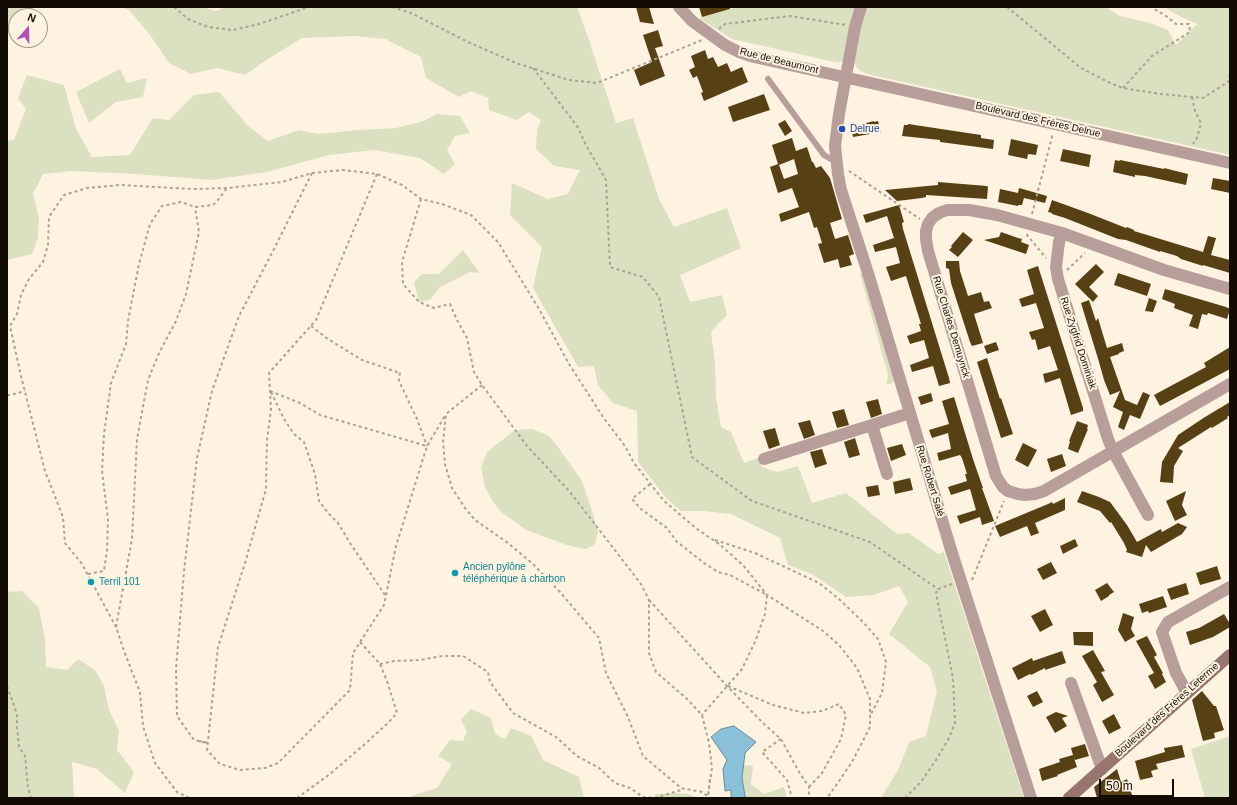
<!DOCTYPE html>
<html>
<head>
<meta charset="utf-8">
<style>
	body { margin:0 }
	#map { position:relative; width:1237px; height:805px; overflow:hidden; background:#fef3e1; font-family:Arial,sans-serif }
	canvas { display:block }
	.frame { position:absolute; inset:0; border:8px solid #120c04; pointer-events:none }
	.north { position:absolute; left:8px; top:8px; width:40px; height:40px; box-sizing:border-box; background:#fef3e1; border:1px solid #a09789; border-radius:50%; rotate:20deg; font-size:11px; font-weight:700; line-height:16px; text-align:center; color:#120c04 }
	.north::after { content:''; display:block; margin:auto; width:14px; height:18px; background:#b14fb7; clip-path:polygon(50% 0,100% 100%,50% 72%,0 100%) }
	.scale { position:absolute; left:1099px; top:779px; width:75px; height:18px; box-sizing:border-box; border:2px solid #120c04; border-top:0; padding-left:5px; font-size:12px; line-height:14px; white-space:nowrap; color:#120c04; -webkit-text-stroke:3px #fef3e1; paint-order:stroke }
</style>
</head>
<body>
<div id="map">
<canvas width="1237" height="805"></canvas>
<div class="frame"></div>
<div class="north">N</div>
<div class="scale">50 m</div>
</div>
<script>
const ctx = document.querySelector('canvas').getContext('2d');
ctx.lineJoin = 'round';
function fill(path, color) { ctx.fillStyle = color; ctx.fill(path, 'evenodd'); }
const toPath = rows => new Path2D(rows.map(r => 'M' + r).join(''));
function trace(path, color, width, dash) { ctx.strokeStyle = color; ctx.lineWidth = width; ctx.lineCap = dash ? 'butt' : 'round'; ctx.setLineDash(dash || []); ctx.stroke(path); }
function write(font, color, halo, rows, align = 'center') {
  ctx.font = font + ' Arial,sans-serif'; ctx.lineWidth = 4; ctx.setLineDash([]); ctx.textBaseline = 'middle'; ctx.strokeStyle = halo; ctx.fillStyle = color; for (const [text, x, y, turn = 0] of rows) {
    ctx.save(); ctx.translate(x, y); ctx.rotate((+turn || 0) * Math.PI / 180); ctx.textAlign = isNaN(turn) ? turn : align; if (halo) ctx.strokeText(text, 0, 0); ctx.fillText(text, 0, 0); ctx.restore();
  }
}
const green = toPath([
	[7,7,34,7,25,16,16,16,16,25,7,34],
	[122,7,205,7,208,9,217,11,224,8,224,7,577,7,589,40,616,123,633,118,659,199,674,227,727,208,741,248,680,275,690,302,722,295,727,315,718,324,711,332,715,362,716,397,721,427,731,432,744,463,758,458,762,467,777,472,798,466,812,503,846,493,897,534,909,533,938,554,944,552,1024,798,881,798,899,768,909,742,926,736,937,691,930,667,889,634,908,602,899,586,874,595,846,597,812,574,788,565,780,538,731,514,703,511,681,511,667,499,638,462,637,411,613,403,598,385,594,366,578,367,533,288,542,247,510,215,512,183,548,199,568,194,580,170,554,166,536,149,537,130,541,120,529,112,517,120,489,110,488,98,471,91,459,97,426,78,421,57,385,39,355,36,302,38,268,59,245,75,217,68,191,74,169,63,150,35,129,10],
	[738,7,856,7,844,60,839,63,732,39,699,18],
	[866,7,1106,7,1120,16,1150,23,1168,30,1176,45,1197,24,1181,17,1164,7,1230,7,1230,155,867,74,858,69,854,63,859,28],
	[120,69,127,83,147,78,143,97,116,102,89,123,76,92],
	[27,75,64,85,76,129,92,157,130,155,153,118,169,120,194,95,219,92,248,126,268,141,299,130,318,134,358,130,396,128,421,122,437,114,460,116,470,133,455,136,447,150,455,164,444,174,420,158,375,150,329,155,267,172,211,180,136,174,72,171,43,174,33,194,39,218,38,238,32,254,7,260,7,141,14,140,26,109,18,98],
	[463,250,480,273,470,272,440,287,430,300,419,302,414,282,422,274,439,274],
	[864,273,897,381,886,385,888,375,860,274],
	[532,429,549,436,558,447,582,481,593,514,598,532,595,544,586,549,570,546,526,530,500,511,492,500,485,487,481,467,487,452,515,430],
	[22,591,39,608,45,640,46,667,67,670,78,659,95,670,104,686,109,710,119,731,117,750,134,772,125,793,97,769,72,762,74,798,7,798,7,592],
	[471,709,491,718,495,734,505,739,511,728,531,736,543,760,579,777,584,798,408,798,411,796,437,788,452,764,438,756,450,740,463,741,467,731,461,720],
	[1230,736,1230,798,1205,798,1191,749],
	[743,765,753,766,751,784,764,794,784,787,787,798,747,798,745,796,742,778],
	[675,793,688,794,698,798,655,798,655,794]
]);
const water = toPath([
	[734,726,756,742,745,753,742,778,745,796,747,798,731,798,731,790,725,791,723,769,727,760,711,737,721,729,734,726]
]);
const building = toPath([
	[636,7,649,7,654,24,640,22],
	[699,7,730,7,730,9,702,17],
	[658,30,663,46,655,48,665,76,640,86,634,70,652,62,643,35],
	[705,50,708,59,713,57,718,67,727,63,731,72,742,67,748,82,704,101,701,93,703,92,697,76,693,78,689,70,695,67,691,56],
	[764,94,770,110,733,122,728,107],
	[785,120,792,131,785,136,778,124],
	[874,121,874,122,878,121,881,132,853,137,851,127],
	[908,124,981,135,981,138,994,140,993,149,940,142,940,140,902,136,904,125,908,125],
	[792,138,796,151,807,147,812,162,813,162,816,168,821,166,830,178,842,219,830,223,835,239,848,235,854,254,849,256,852,265,840,268,838,259,824,263,818,244,822,243,817,227,814,228,809,212,781,222,779,214,799,207,792,188,778,193,770,167,778,164,772,145],
	[794,159,798,174,784,179,779,165],
	[1011,139,1038,145,1036,155,1028,154,1027,159,1008,155],
	[1063,149,1091,155,1089,167,1060,161],
	[1115,160,1119,161,1120,160,1164,169,1164,168,1188,174,1186,185,1145,176,1135,175,1135,177,1113,172],
	[1213,178,1230,181,1230,193,1211,189],
	[938,182,987,186,988,187,987,199,926,195,926,197,922,198,897,201,885,190,938,185],
	[1019,188,1047,196,1045,203,1024,198,1022,205,1018,205,1018,206,998,202,1000,189,1018,193],
	[1052,200,1088,213,1126,228,1127,227,1134,230,1134,231,1203,252,1208,236,1216,238,1211,255,1230,260,1230,273,1203,265,1203,266,1181,259,1177,256,1160,251,1160,252,1126,240,1118,239,1065,218,1052,214,1052,213,1048,212],
	[899,205,904,222,902,223,903,229,949,378,950,383,939,386,933,366,912,372,910,365,929,358,924,340,910,344,907,336,921,331,919,324,921,324,906,276,891,281,886,267,900,263,896,247,875,252,873,245,894,238,887,216,866,223,863,215],
	[963,232,973,240,958,257,949,250,952,247,951,246],
	[1001,232,1018,238,1022,239,1021,242,1029,245,1026,254,984,240,999,237],
	[946,261,959,261,960,271,968,296,981,292,984,302,989,301,992,308,974,314,983,343,972,346,970,342,951,283,949,269,946,268],
	[1096,264,1104,272,1089,287,1098,296,1093,302,1075,284],
	[1038,266,1083,408,1083,411,1071,415,1060,378,1045,383,1043,374,1058,370,1050,346,1038,350,1035,339,1032,340,1029,332,1044,328,1036,303,1022,307,1019,299,1034,294,1027,270],
	[1118,273,1151,284,1147,296,1114,285],
	[1165,289,1226,307,1230,309,1227,319,1208,313,1207,315,1202,314,1198,329,1189,326,1193,315,1174,308,1175,304,1162,299],
	[1149,298,1157,301,1153,312,1145,311],
	[1089,300,1096,321,1098,318,1107,348,1122,343,1124,351,1119,353,1119,354,1110,357,1125,400,1137,405,1143,392,1150,395,1140,419,1130,415,1124,430,1118,427,1123,412,1113,407,1120,391,1110,395,1104,380,1099,362,1081,303],
	[996,342,999,350,987,354,984,346],
	[1230,347,1230,369,1160,406,1154,395,1206,367,1204,363],
	[987,358,1000,399,1001,398,1013,434,1001,438,977,362],
	[931,393,933,401,921,405,918,397],
	[954,397,973,459,983,488,982,488,994,521,982,525,980,517,960,524,957,516,976,510,970,489,951,495,948,487,967,481,965,474,967,474,962,458,960,455,939,461,937,453,951,449,948,433,932,438,929,430,949,424,942,401],
	[878,399,882,414,871,418,866,402],
	[1230,402,1230,415,1227,417,1228,418,1212,428,1211,427,1178,448,1183,451,1174,466,1173,483,1160,482,1162,462,1178,435,1205,417],
	[844,409,849,425,837,428,832,412],
	[810,420,815,435,804,439,798,423],
	[1077,421,1088,425,1087,429,1088,429,1078,453,1068,449,1070,441,1069,441],
	[775,428,780,445,769,449,763,431],
	[855,438,860,455,849,458,844,442],
	[1023,443,1037,450,1028,467,1015,460],
	[902,444,906,455,891,461,887,448],
	[822,449,827,464,815,468,810,452],
	[1062,454,1066,466,1051,472,1047,459],
	[910,478,913,490,895,494,893,482],
	[878,485,880,495,868,497,866,487],
	[1082,491,1099,497,1110,502,1127,525,1137,542,1161,529,1162,532,1178,523,1187,527,1182,534,1151,552,1146,545,1142,557,1126,552,1127,550,1124,543,1111,522,1110,523,1100,511,1077,502],
	[1186,491,1182,505,1187,515,1175,521,1166,501],
	[1065,498,1065,510,1035,523,1039,533,1031,536,1027,526,1000,537,995,526,1048,504,1052,502,1053,504],
	[1075,539,1078,546,1063,554,1060,546],
	[1051,562,1057,573,1043,580,1037,569],
	[1217,566,1221,579,1200,585,1196,573],
	[1107,583,1114,592,1109,595,1109,596,1101,601,1095,590],
	[1186,583,1189,594,1171,600,1167,589],
	[1163,596,1167,607,1149,613,1148,611,1142,613,1139,604],
	[1045,609,1053,625,1040,632,1031,616],
	[1123,613,1134,617,1131,629,1135,636,1125,642,1118,630],
	[1224,614,1230,624,1230,627,1213,637,1190,645,1186,632,1199,628],
	[1073,632,1093,632,1093,646,1074,645],
	[1147,636,1157,655,1154,657,1163,673,1162,674,1166,682,1155,689,1148,676,1154,673,1136,641],
	[1093,650,1105,671,1101,672,1114,695,1102,702,1093,685,1097,682,1082,656],
	[1062,651,1066,663,1045,670,1045,668,1031,675,1030,674,1018,680,1012,668,1032,658,1033,661],
	[1037,691,1043,702,1033,707,1027,696],
	[1202,691,1214,706,1216,706,1224,730,1214,733,1215,738,1203,741,1192,700],
	[1056,712,1068,716,1062,718,1067,726,1055,733,1046,717],
	[1114,714,1121,728,1109,734,1102,721],
	[1085,744,1089,756,1075,760,1074,758,1077,767,1057,775,1058,776,1042,781,1039,769,1060,762,1059,759,1073,755,1071,748],
	[1182,745,1185,757,1156,764,1158,769,1151,771,1153,777,1140,780,1135,761,1165,752,1164,748],
	[1117,769,1121,782,1127,779,1133,798,1123,798,1122,796,1115,798,1097,798,1094,787]
]);
const path = toPath([
	[174,7,188,19,208,27,233,30,259,24,309,7],
	[392,7,411,13,468,42,516,63,569,80,597,83,702,40],
	[1007,7,1081,68,1110,83,1123,88,1160,94,1203,98,1228,82,1230,74],
	[719,29,725,24,790,16,846,25],
	[533,68,577,126,586,145,606,180,610,267,643,277,659,297,692,457,752,501,870,542,938,589],
	[1123,88,1152,56,1190,32,1189,24,1176,24,1166,16,1151,7],
	[1192,97,1195,111,1201,123,1197,138,1193,144],
	[849,171,920,219],
	[377,174,316,320,269,373,271,410,267,439,266,489,245,563,218,647,207,750,220,764,240,770,265,768,278,763,350,690,353,653,384,605,396,546,427,446,446,414],
	[421,199,402,262,403,284,419,302,434,308,450,304,457,320,467,338,474,372,482,385,527,446,570,492,641,584,649,600,649,653,656,672,687,699,702,715,709,743,712,768,708,796,710,777],
	[1032,214,1053,133],
	[1027,234,1027,235,1046,258],
	[1067,270,1085,253],
	[311,326,328,339,362,360,397,372,400,372,399,381,417,419,427,446],
	[482,385,446,414,443,442,445,464,452,488,465,508,475,520,508,543,533,564,560,592,599,638,606,673,628,717,643,756,681,788,702,792,710,798],
	[270,391,300,403,320,415,427,446],
	[271,392,284,419,294,434,304,442,315,474,319,501,328,513,338,523,350,543,385,595],
	[7,395,10,395,25,391],
	[650,484,632,499,641,509,667,528,676,541,704,563,718,572,730,575,767,595,765,614,755,642,742,669,702,715],
	[7,520,7,528],
	[715,540,755,553,819,583,840,600,863,622,878,639,886,662,882,693,871,714],
	[88,574,104,571,107,550,108,520,102,471,104,434,111,383,126,344,128,321,139,264,150,224,162,206,181,202,195,207,213,205,218,200,227,188],
	[972,580,1004,501],
	[938,589,952,584],
	[649,600,727,686,764,724,781,739,799,772,809,787,809,798],
	[116,627,132,539,137,439,148,380,159,353,176,321,186,294,199,232,195,207],
	[380,664,394,661,420,660,442,656,463,656,488,672,490,682,513,713,556,737,577,756,599,768,615,783,630,788,643,797,655,798,684,789],
	[7,686,17,714,17,727,19,747,25,756,28,788,31,798],
	[728,686,773,705,804,713,822,711,839,704,846,715,841,739,822,773,809,787],
	[781,739,762,752,787,780,792,798],
	[199,741,208,743,194,740,177,716,176,669,184,571,197,458,212,391,239,316,274,249,312,173],
	[189,798,177,792,155,763,143,726,140,692,124,651,116,627,82,564,65,543,63,517,45,471,21,376,10,326,17,314,21,295,29,279,43,262,48,245,49,217,64,195,87,188,120,185,193,189,227,188,282,182,312,173,343,170,377,174,402,185,421,199,442,204,471,215,498,242,539,309,569,364,589,395,603,417,625,446,634,463,664,501,697,529,719,544,743,565,767,595,823,631,839,645,857,668,870,699,870,727,852,762,835,787,827,798],
	[297,798,330,774,365,744,389,722,397,713,387,681,380,664,360,642],
	[905,798,921,782,936,760,949,738,955,723,953,678,936,593,938,589]
]);
const lane = toPath([
	[768,79,824,155,836,162]
]);
const street = toPath([
	[679,7,692,21,725,45,739,52,754,57,1230,163],
	[861,7,855,27,839,114,835,146,838,174,841,190,868,273,952,553,1031,798],
	[1062,233,1059,242,1056,267,1058,279,1108,439,1113,451,1148,515],
	[1230,289,1164,270,1062,233,997,215,969,210,947,210,939,213,932,218,928,224,926,231,926,239,928,251,996,476,1003,487,1008,491,1018,494,1025,495,1035,494,1044,491,1230,384],
	[872,425,887,474],
	[764,459,910,413],
	[1071,683,1102,769],
	[1187,693,1176,673,1162,632,1168,622,1230,587]
]);
const secondary = toPath([
	[1069,798,1230,655]
]);
const markers = [
	[842,129,4,"#1a4fb4"],
	[455,573,4,"#0f9aa8"],
	[91,582,4,"#0f9aa8"]
];
const streetNames = [
	["Rue de Beaumont",779,61,14],
	["Boulevard des Frères Delrue",1038,120,13],
	["Rue Charles Demuynck",951,327,73],
	["Rue Zygfrid Dominiak",1078,343,72],
	["Rue Robert Salé",930,481,73],
	["Boulevard des Frères Leterme",1167,710,-42]
];
const transitNames = [
	["Delrue",850,129]
];
const cultureNames = [
	["Ancien pylône",463,567],
	["téléphérique à charbon",463,579],
	["Terril 101",99,582]
];
fill(green, '#dbe0c1');
fill(water, '#8ac1d9');
trace(water, '#668b99', 1);
fill(building, '#574014');
trace(path, '#aca294', 2, [3, 3]);
trace(lane, '#b79e9a', 6);
trace(street, '#b79e9a', 12);
trace(secondary, '#98756f', 12);
for (const [x, y, r, color] of markers) { const dot = new Path2D(); dot.arc(x, y, r, 0, 2 * Math.PI); ctx.fillStyle = color; ctx.fill(dot); trace(dot, '#fef3e1', 1.5); }
write('10px', '#120c04', '#fef3e1', streetNames);
write('10px', '#164399', '#fef3e1', transitNames, 'left');
write('10px', '#0d838f', '#fef3e1', cultureNames, 'left');
</script>
</body>
</html>
